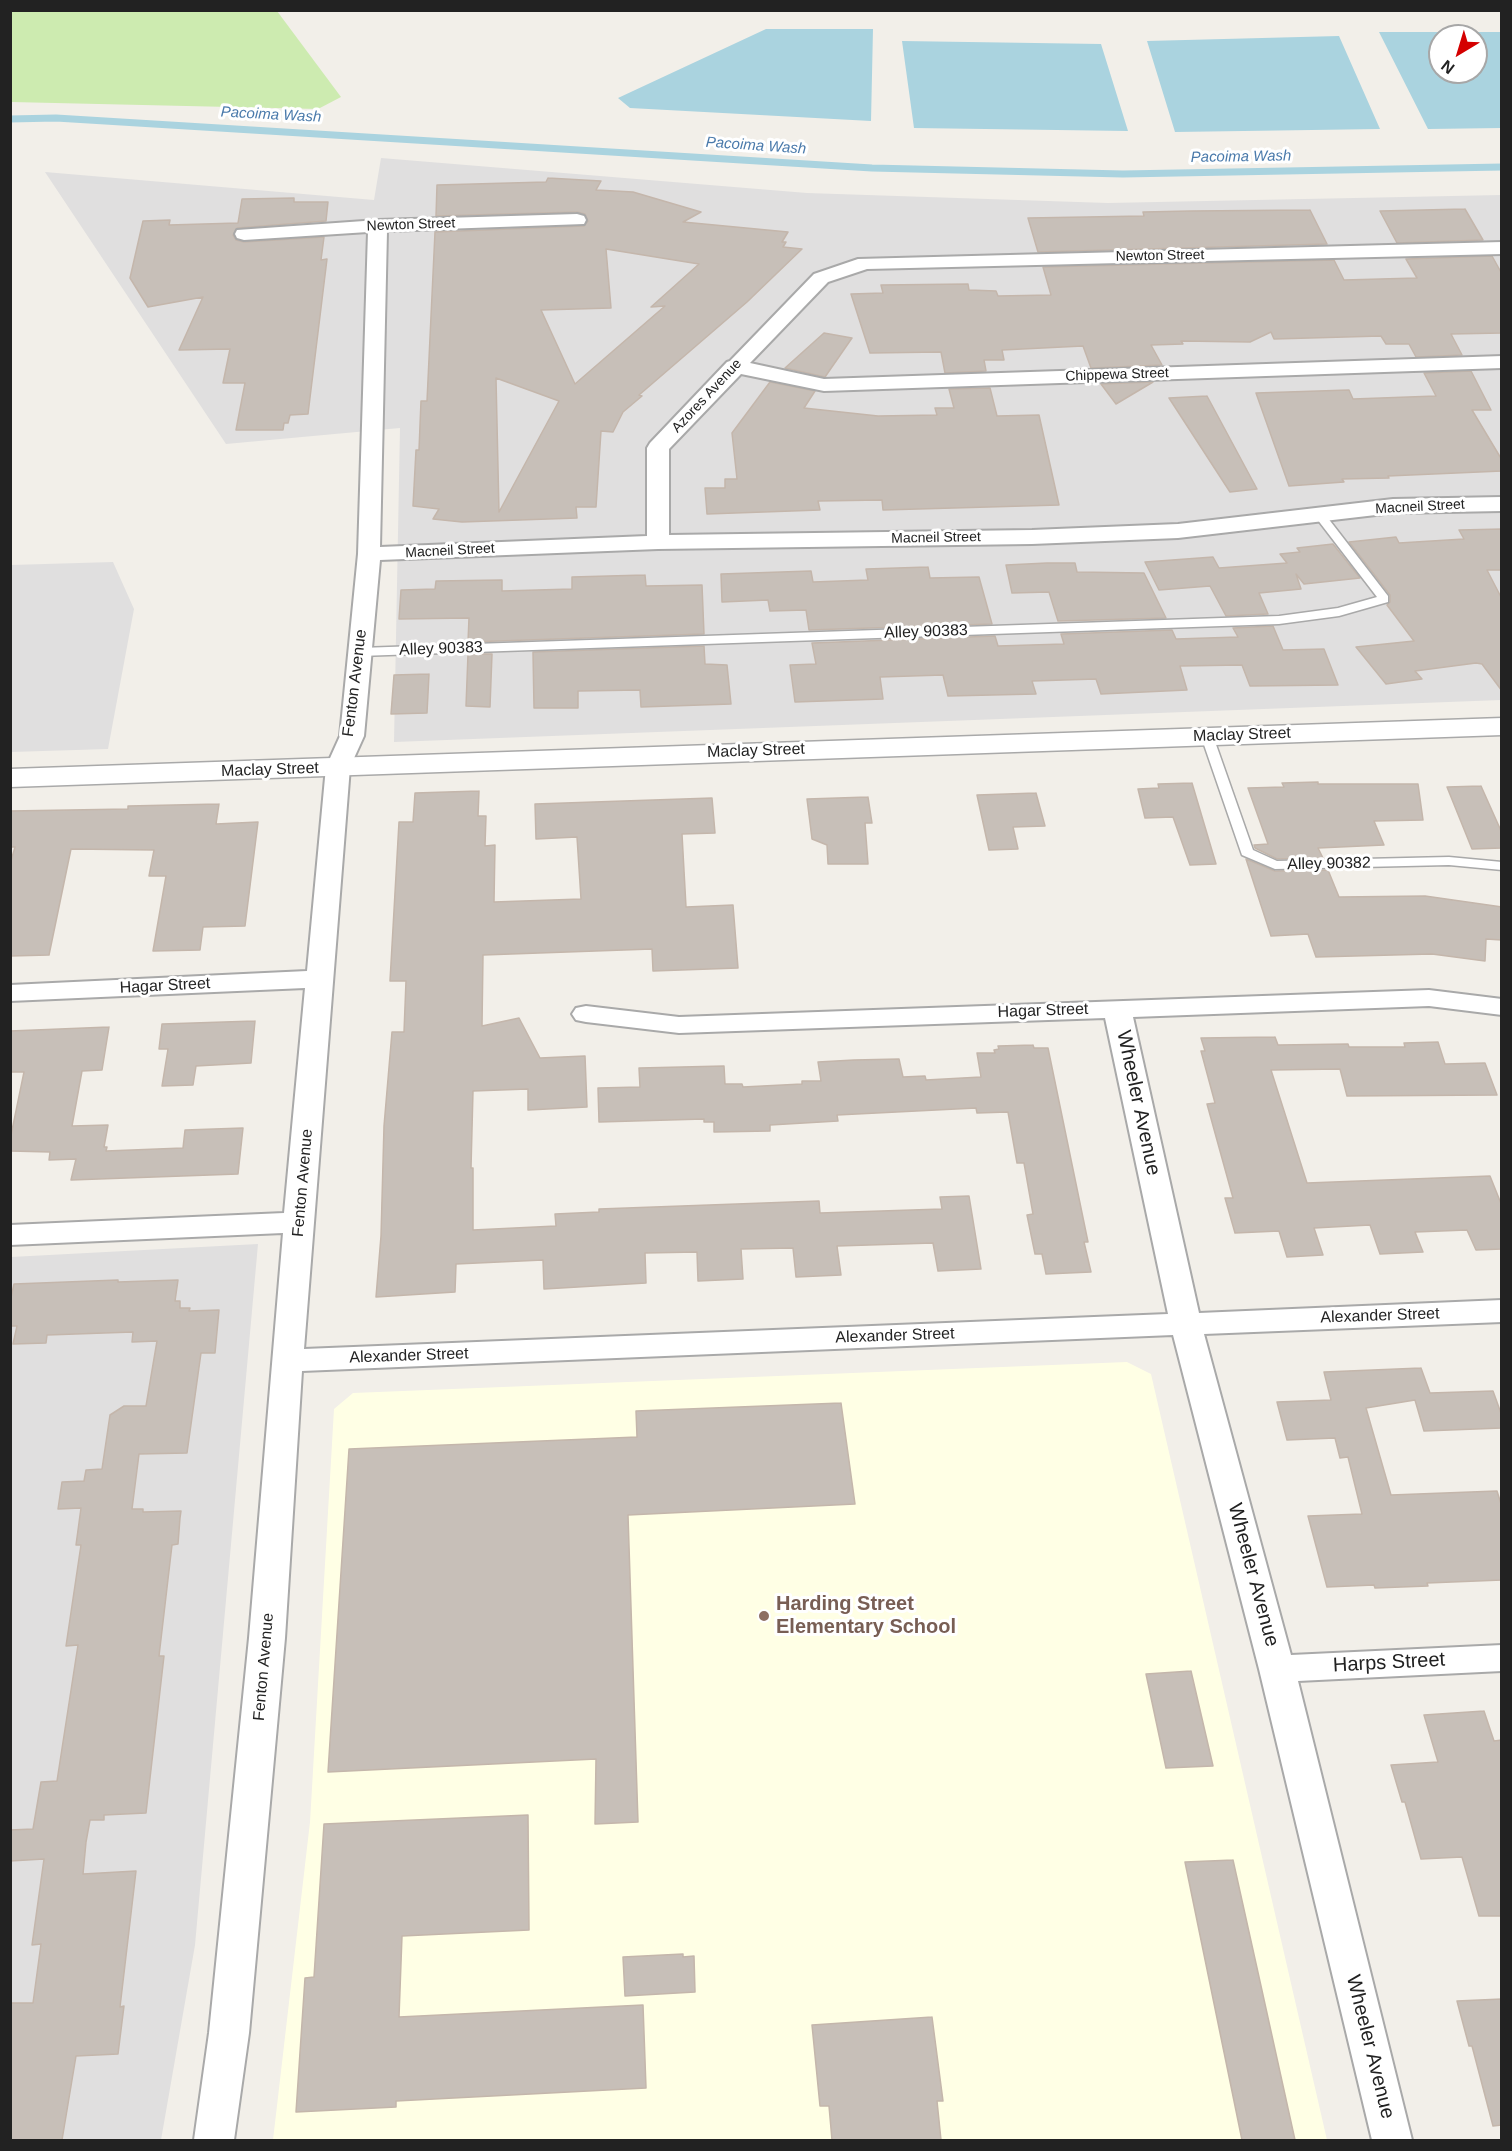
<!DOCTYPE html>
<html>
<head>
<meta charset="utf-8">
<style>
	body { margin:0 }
	#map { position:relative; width:1512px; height:2151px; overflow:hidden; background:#f2efe9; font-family:Arial,sans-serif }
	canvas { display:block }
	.frame { position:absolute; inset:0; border:12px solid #222; pointer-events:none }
	.north { position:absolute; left:1428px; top:24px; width:60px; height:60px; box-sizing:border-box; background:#fff; border:2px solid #a7a7a7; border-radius:50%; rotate:218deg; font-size:16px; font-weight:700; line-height:24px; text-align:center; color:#222 }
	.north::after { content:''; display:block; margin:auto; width:21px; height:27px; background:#d40000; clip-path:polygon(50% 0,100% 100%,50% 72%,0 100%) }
</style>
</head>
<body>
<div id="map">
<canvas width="1512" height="2151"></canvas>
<div class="frame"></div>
<div class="north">N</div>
</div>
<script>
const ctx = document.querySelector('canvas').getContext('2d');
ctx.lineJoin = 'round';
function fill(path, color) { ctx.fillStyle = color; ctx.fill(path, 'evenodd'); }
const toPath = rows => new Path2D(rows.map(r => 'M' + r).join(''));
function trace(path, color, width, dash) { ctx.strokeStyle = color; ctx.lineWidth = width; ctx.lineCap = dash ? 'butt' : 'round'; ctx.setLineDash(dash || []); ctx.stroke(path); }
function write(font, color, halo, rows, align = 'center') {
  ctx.font = font + ' Arial,sans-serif'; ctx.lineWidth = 6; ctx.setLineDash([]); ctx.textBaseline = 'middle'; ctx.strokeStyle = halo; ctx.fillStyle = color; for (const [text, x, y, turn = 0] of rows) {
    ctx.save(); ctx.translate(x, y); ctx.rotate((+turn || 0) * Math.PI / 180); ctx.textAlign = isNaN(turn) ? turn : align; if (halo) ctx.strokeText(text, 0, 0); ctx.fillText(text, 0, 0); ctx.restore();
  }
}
const residential = toPath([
	[381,158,807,193,1108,203,1501,195,1501,700,394,742,400,428,226,444,45,172,374,200],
	[113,562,134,609,108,749,11,752,11,565],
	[258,1244,195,1945,161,2140,11,2140,11,1257]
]);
const education = toPath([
	[1127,1362,1151,1374,1327,2140,273,2140,310,1822,334,1409,353,1393]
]);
const grass = toPath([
	[11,10,277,11,341,97,318,109,11,102]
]);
const water = toPath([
	[766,29,873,29,871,121,630,108,618,98],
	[1379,32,1501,32,1501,128,1428,129],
	[1440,36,1476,36,1476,72,1440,72],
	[1339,36,1380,129,1175,132,1147,41],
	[902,41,1101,44,1128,131,914,128]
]);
const stream = toPath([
	[10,119,56,118,872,168,1123,174,1502,167]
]);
const building = toPath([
	[548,178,601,181,596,190,633,192,701,212,683,222,788,232,782,242,786,242,783,247,802,249,747,302,639,395,642,396,623,412,613,432,601,431,596,507,576,507,577,518,462,522,433,519,439,509,413,506,416,450,419,450,421,401,427,401,435,232,584,226,588,221,585,214,577,212,436,216,437,185,546,182,548,178],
	[606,249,699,264,651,307,665,306,575,384,541,310,611,308,606,249],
	[496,378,559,401,499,512,496,378],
	[294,198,294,202,328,202,326,221,237,228,233,235,236,240,244,242,324,237,321,260,327,259,308,414,290,415,288,423,284,423,283,430,236,430,245,383,223,383,230,349,179,350,203,297,148,307,130,278,143,221,170,220,169,225,238,223,242,199,294,198],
	[1465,209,1483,240,1397,243,1380,211,1465,209],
	[1310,210,1327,244,1038,252,1028,218,1144,216,1143,212,1190,211,1310,210],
	[1492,256,1502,274,1502,333,1451,334,1462,355,1416,357,1409,344,1386,344,1381,336,1274,339,1271,332,1250,342,1181,341,1183,344,1151,345,1162,365,1091,368,1083,346,1002,350,1004,360,984,360,986,371,945,373,941,352,870,353,851,294,883,293,881,285,968,284,969,290,996,291,998,296,1051,295,1043,267,1334,260,1344,280,1417,278,1406,259,1492,256],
	[824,333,852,338,825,377,785,368,824,333],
	[1471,371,1491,410,1472,410,1502,460,1502,471,1388,476,1389,478,1342,479,1344,482,1289,486,1256,393,1349,390,1353,399,1436,396,1424,373,1471,371],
	[770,382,815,391,804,408,878,416,937,415,935,408,954,408,949,389,990,388,997,416,1039,415,1059,505,883,510,882,500,818,501,820,510,707,514,705,488,725,488,725,479,737,479,732,433,770,382],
	[1153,382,1116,404,1101,384,1153,382],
	[1207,396,1257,489,1230,492,1169,398,1207,396],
	[1502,529,1502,570,1487,570,1502,599,1502,691,1482,664,1476,663,1415,671,1422,679,1386,684,1356,647,1414,641,1387,605,1390,602,1390,595,1349,542,1396,537,1399,543,1464,539,1459,530,1502,529],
	[1333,544,1360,578,1304,584,1296,574,1301,589,1259,593,1268,614,1226,616,1210,586,1159,590,1145,562,1213,557,1219,568,1287,563,1280,554,1300,552,1297,548,1333,544],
	[1047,563,1075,563,1077,572,1144,573,1166,618,1058,621,1049,592,1012,593,1006,565,1047,563],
	[928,567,930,578,979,577,992,624,809,630,806,610,770,611,768,600,722,602,721,574,811,571,813,582,868,580,866,569,928,567],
	[645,575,646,586,702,585,704,634,468,642,469,618,399,619,401,590,435,589,436,581,502,580,502,591,572,589,572,577,645,575],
	[1273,626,1283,650,1324,649,1338,685,1250,686,1242,665,1180,666,1187,690,1101,694,1096,679,1032,681,1036,694,948,696,943,675,880,677,883,699,795,702,790,665,816,664,812,643,995,636,998,646,1064,644,1061,634,1172,630,1176,639,1238,637,1233,628,1273,626],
	[704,646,705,664,727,665,731,704,641,707,640,690,578,691,578,708,534,708,533,652,704,646],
	[468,654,492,654,490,707,466,706,468,654],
	[429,674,427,713,391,714,394,675,429,674],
	[1318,782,1318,784,1418,784,1423,820,1374,821,1384,845,1318,848,1323,858,1277,859,1255,848,1254,845,1268,844,1248,788,1284,787,1282,783,1318,782],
	[1192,783,1216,864,1190,865,1173,817,1145,818,1138,789,1159,788,1158,784,1192,783],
	[1481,786,1502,833,1502,848,1472,849,1447,787,1481,786],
	[479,791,478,816,486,816,485,846,495,845,494,902,581,899,577,837,536,839,535,804,712,798,715,833,682,834,686,907,733,905,738,968,653,971,652,949,483,955,482,1026,519,1018,540,1058,585,1056,587,1107,528,1110,528,1089,473,1091,471,1168,473,1168,473,1230,556,1226,555,1214,599,1212,599,1209,819,1201,820,1213,942,1209,940,1197,969,1196,981,1269,938,1271,933,1243,837,1246,841,1275,796,1277,793,1248,741,1249,743,1279,698,1281,697,1252,645,1253,646,1283,544,1289,543,1260,456,1264,455,1292,376,1297,381,1236,384,1126,392,1032,404,1032,406,981,390,981,399,822,413,822,415,793,479,791],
	[1036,793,1045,826,1013,827,1018,849,989,850,977,795,1036,793],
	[868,797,872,823,865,823,868,864,828,864,827,845,812,839,807,799,868,797],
	[219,804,216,824,258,822,245,926,203,927,200,950,153,951,166,876,149,876,154,850,71,849,49,955,10,956,10,864,15,847,10,847,10,811,128,809,128,806,219,804],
	[1246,859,1275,871,1328,870,1339,897,1425,896,1502,907,1502,940,1486,939,1485,961,1432,954,1316,957,1308,934,1271,936,1246,859],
	[255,1021,251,1063,196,1066,193,1085,162,1086,168,1049,159,1049,162,1024,255,1021],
	[109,1027,102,1070,82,1071,72,1126,108,1125,104,1147,107,1147,106,1151,183,1148,185,1130,243,1128,238,1174,71,1180,76,1159,49,1160,50,1152,10,1151,10,1140,24,1072,10,1072,10,1031,109,1027],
	[1275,1037,1278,1045,1348,1044,1349,1047,1405,1047,1404,1043,1438,1042,1445,1064,1485,1063,1497,1095,1347,1096,1340,1069,1271,1070,1307,1183,1490,1176,1502,1206,1502,1249,1476,1250,1467,1230,1415,1232,1423,1252,1380,1254,1370,1225,1314,1228,1323,1255,1287,1257,1279,1231,1235,1233,1225,1198,1233,1198,1207,1104,1215,1103,1201,1051,1205,1051,1201,1038,1275,1037],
	[1033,1045,1034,1048,1048,1048,1088,1242,1084,1242,1091,1272,1046,1274,1042,1254,1035,1254,1027,1215,1033,1214,1024,1163,1017,1163,1008,1112,977,1113,976,1108,837,1115,838,1121,770,1125,770,1131,714,1132,714,1122,704,1122,704,1119,599,1122,598,1088,640,1087,639,1068,724,1066,725,1084,742,1084,743,1087,802,1084,802,1081,821,1081,818,1062,854,1060,899,1059,903,1077,925,1076,926,1080,981,1077,977,1053,995,1053,994,1050,999,1049,998,1046,1033,1045],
	[118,1280,118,1282,178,1280,175,1301,180,1301,180,1308,190,1308,189,1311,219,1310,215,1353,201,1353,187,1453,139,1454,132,1509,143,1509,143,1512,181,1511,180,1518,178,1544,172,1545,159,1656,164,1656,146,1813,104,1815,104,1820,90,1820,86,1842,83,1874,136,1871,120,2007,124,2006,118,2054,76,2056,62,2140,10,2140,10,2003,33,2003,41,1944,32,1945,44,1859,10,1861,10,1830,33,1829,41,1782,57,1781,78,1645,66,1646,81,1545,76,1545,81,1508,58,1509,62,1482,84,1481,86,1470,102,1469,110,1415,124,1406,146,1406,157,1341,132,1342,133,1332,47,1335,46,1343,13,1344,17,1326,10,1326,10,1302,14,1284,118,1280],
	[1421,1368,1430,1393,1493,1391,1502,1416,1502,1428,1424,1431,1415,1400,1366,1408,1391,1495,1497,1491,1502,1507,1502,1580,1427,1583,1428,1586,1375,1588,1374,1585,1327,1587,1308,1516,1362,1514,1348,1457,1340,1458,1335,1438,1287,1440,1277,1402,1331,1400,1324,1372,1421,1368],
	[841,1403,855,1504,628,1515,638,1822,595,1824,596,1759,328,1772,349,1449,637,1437,636,1411,841,1403],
	[1191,1671,1213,1766,1166,1768,1146,1674,1191,1671],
	[1484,1711,1494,1741,1502,1740,1502,1916,1479,1916,1462,1857,1421,1859,1405,1802,1402,1802,1391,1765,1438,1762,1424,1715,1484,1711],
	[528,1815,529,1930,402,1936,399,2017,643,2005,646,2088,396,2101,396,2107,296,2112,305,1978,314,1977,324,1824,528,1815],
	[1233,1860,1261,1986,1295,2140,1242,2140,1185,1862,1233,1860],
	[683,1954,683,1957,694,1956,695,1992,625,1996,623,1957,683,1954],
	[1502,1999,1502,2125,1493,2126,1472,2046,1469,2046,1457,2001,1502,1999],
	[932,2017,943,2101,937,2101,941,2140,832,2140,829,2106,820,2106,812,2025,932,2017]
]);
const service = toPath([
	[1320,512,1324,513,1388,596,1388,602,1339,616,1279,624,360,656,354,652,360,648,1279,616,1338,608,1377,597,1314,515,1320,512],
	[1207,732,1213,736,1253,850,1277,861,1449,857,1502,862,1502,870,1449,865,1275,869,1242,855,1201,736,1207,732]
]);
const minor = toPath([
	[577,214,584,216,586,220,584,224,387,231,380,547,647,536,647,448,650,443,727,362,730,361,814,274,858,259,1502,242,1502,254,867,269,828,282,750,363,824,379,1502,356,1502,368,824,391,741,374,669,449,669,535,1032,530,1178,524,1393,499,1502,497,1502,511,1393,513,1178,538,1032,544,658,549,380,560,364,736,350,767,304,1349,1168,1314,1105,1018,679,1033,586,1022,576,1020,572,1014,576,1008,586,1006,679,1017,1429,990,1502,999,1502,1015,1429,1006,1133,1017,1199,1313,1502,1300,1502,1322,1204,1334,1291,1655,1502,1645,1502,1671,1298,1681,1412,2140,1372,2140,1259,1669,1173,1335,302,1371,285,1638,249,2033,234,2140,194,2140,209,2033,249,1638,283,1233,10,1245,10,1225,284,1213,305,988,10,1001,10,985,307,971,326,767,340,736,358,554,368,232,244,240,237,238,235,234,237,230,378,220,577,214]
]);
const tertiary = toPath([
	[1502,718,1502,735,10,787,10,769,1502,718]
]);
const markers = [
	[764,1616,6,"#8d6e63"]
];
const farStreetnames = [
	["Newton Street",411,225,-2],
	["Newton Street",1160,256,-1],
	["Chippewa Street",1117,375,-2],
	["Azores Avenue",707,396,-47],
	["Macneil Street",1420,507,-3],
	["Macneil Street",936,538,-1],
	["Macneil Street",450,551,-3]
];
const farWaternames = [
	["Pacoima Wash",271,115,3],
	["Pacoima Wash",756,146,4],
	["Pacoima Wash",1241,157,-1]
];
const streetNames = [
	["Alley 90383",926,632,-2],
	["Alley 90383",441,649,-2],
	["Fenton Avenue",355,683,-83],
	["Maclay Street",1242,735,-2],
	["Maclay Street",756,751,-2],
	["Maclay Street",270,770,-2],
	["Alley 90382",1329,864,-1],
	["Hagar Street",165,986,-3],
	["Hagar Street",1043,1011,-2],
	["Fenton Avenue",303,1183,-85],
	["Alexander Street",1380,1316,-2],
	["Alexander Street",895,1336,-2],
	["Alexander Street",409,1356,-2],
	["Fenton Avenue",264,1667,-85]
];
const nearStreetnames = [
	["Wheeler Avenue",1138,1103,78],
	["Wheeler Avenue",1253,1575,75],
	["Harps Street",1389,1663,-3],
	["Wheeler Avenue",1370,2047,76]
];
const nearEducationnames = [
	["Harding Street",776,1604],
	["Elementary School",776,1627]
];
fill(residential, '#e0dfdf');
fill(education, '#ffffe5');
fill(grass, '#cdebb0');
fill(water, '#aad3df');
trace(stream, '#aad3df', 7);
fill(building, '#c7bfb8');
trace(building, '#c4b6ab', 1.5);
trace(service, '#a9a9a9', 3);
trace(minor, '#a9a9a9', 4);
trace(tertiary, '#a9a9a9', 3);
fill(service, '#fff');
fill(minor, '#fff');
fill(tertiary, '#fff');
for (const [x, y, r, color] of markers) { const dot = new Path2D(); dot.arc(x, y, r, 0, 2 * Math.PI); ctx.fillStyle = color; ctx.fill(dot); trace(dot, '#fff', 2); }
write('14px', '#222', '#fff', farStreetnames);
write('italic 15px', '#4a7aab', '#fff', farWaternames);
write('16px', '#222', '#fff', streetNames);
write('20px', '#222', '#fff', nearStreetnames);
write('bold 20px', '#785e54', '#fff', nearEducationnames, 'left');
</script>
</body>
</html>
